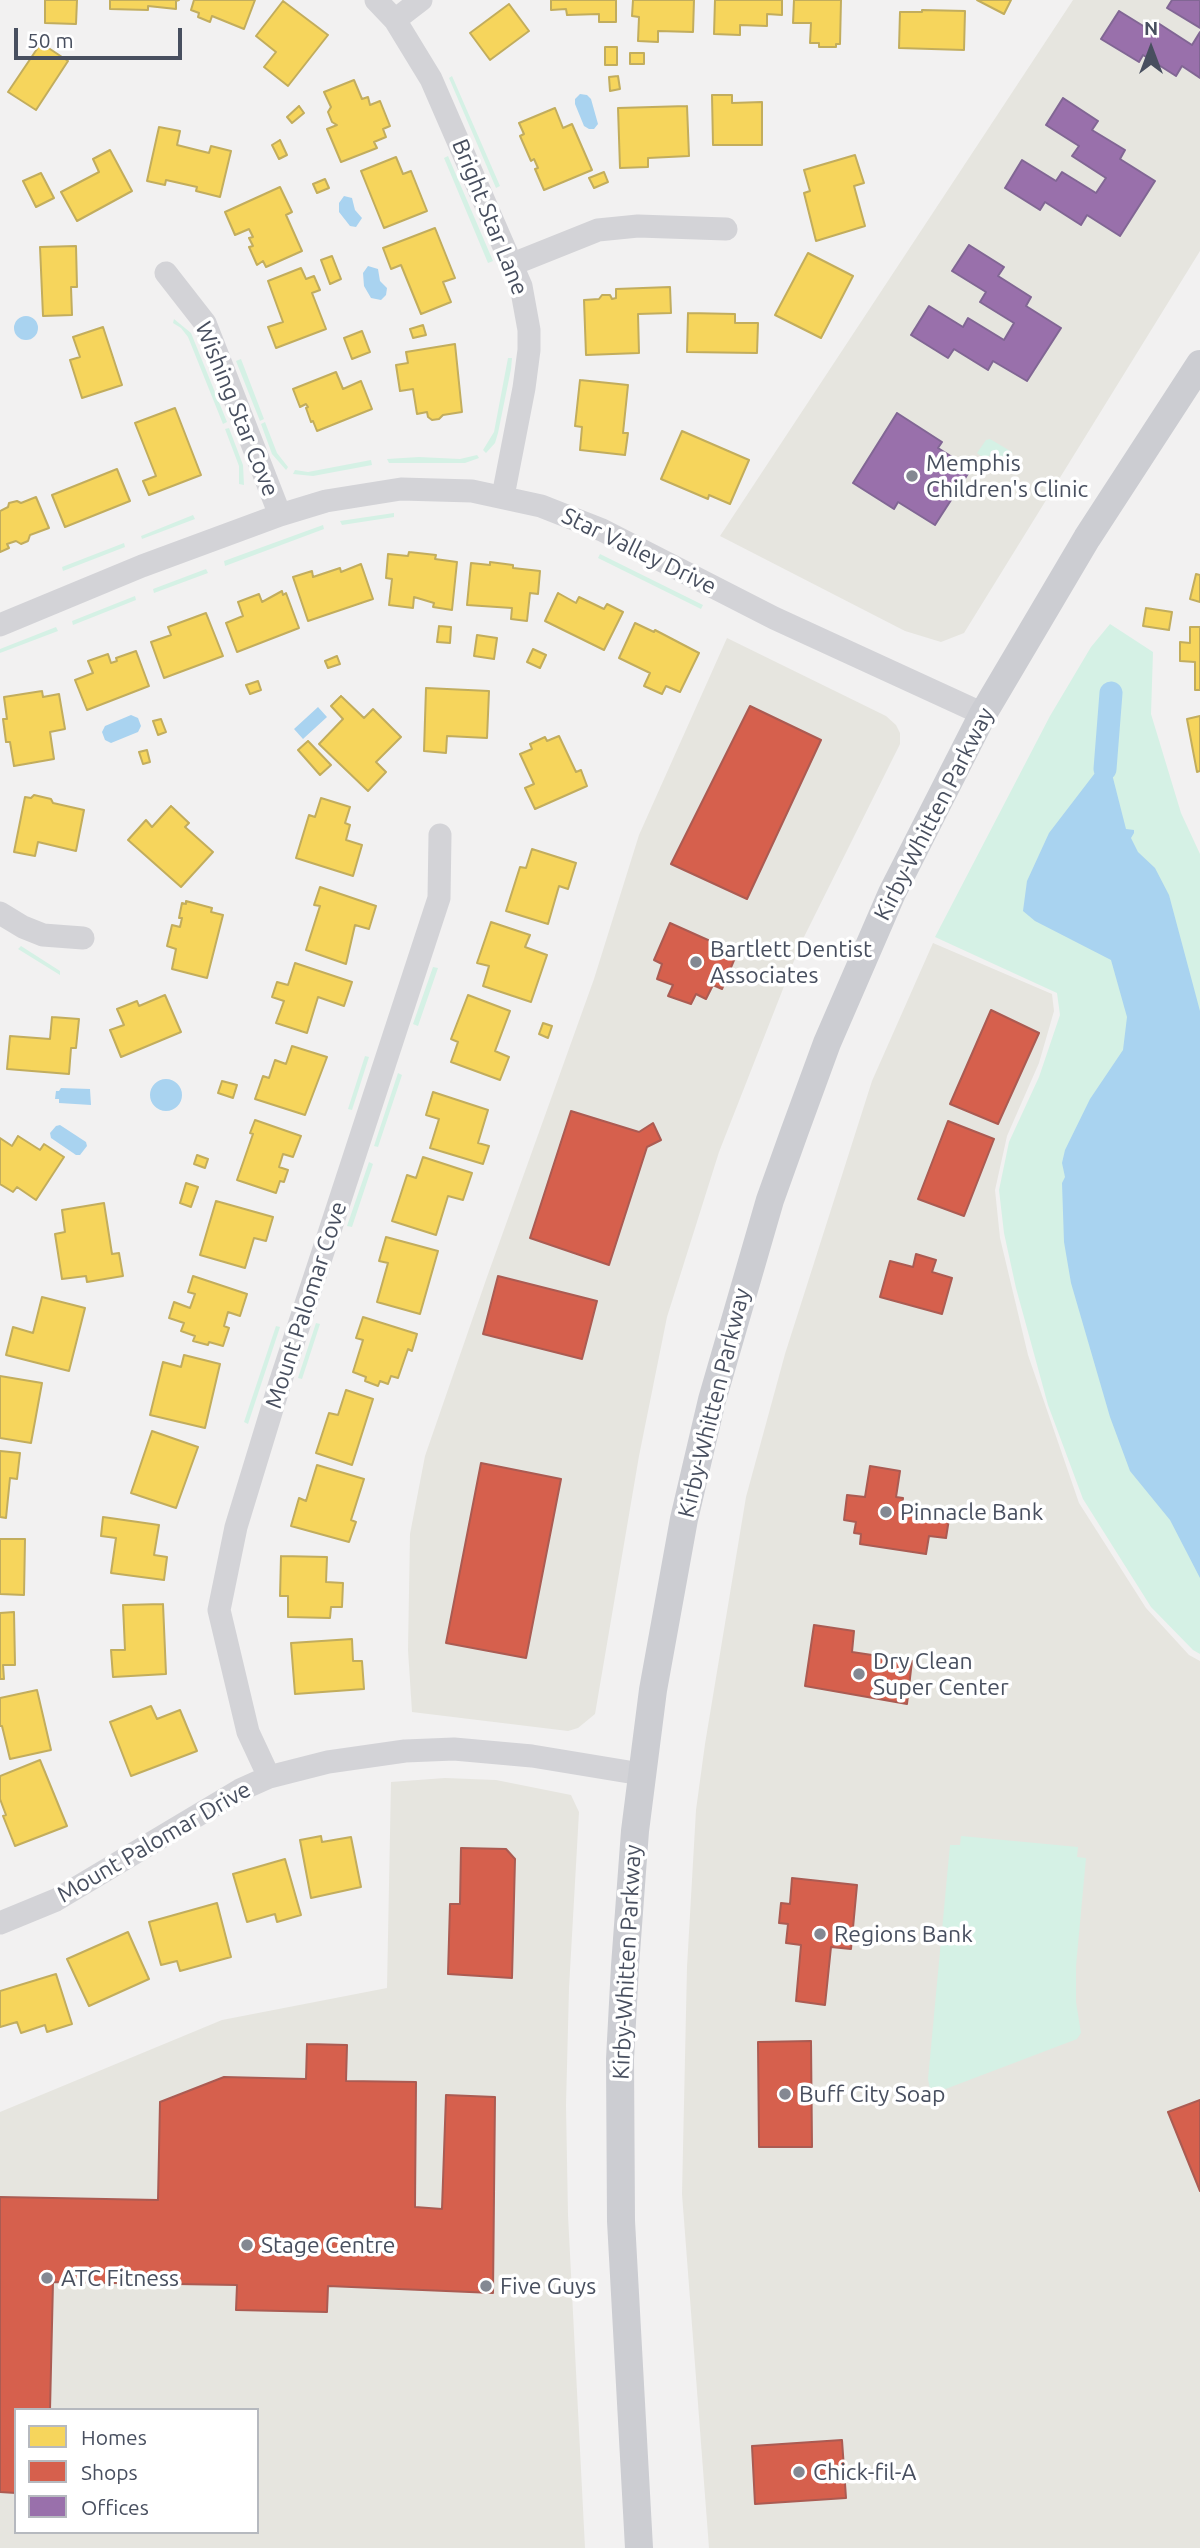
<!DOCTYPE html>
<html>
<head>
<meta charset="utf-8">
<style>
	body { margin:0 }
	#map { position:relative; width:1200px; height:2548px; overflow:hidden; background:#f2f1f1; font-family:Ubuntu,sans-serif }
	canvas { display:block }
	.legend { position:absolute; left:14px; top:2408px; width:245px; height:126px; box-sizing:border-box; background:#fff; border:2px solid #b6b9bf; margin:0; padding:9px 12px; list-style:none; font-size:21px; color:#484f5f }
	.legend li { display:flex; align-items:center; gap:14px; height:35px }
	.legend b { width:35px; border:2px solid #b6b9bf }
	.north { position:absolute; left:1116px; top:14px; width:70px; height:70px; -webkit-text-stroke:5px #fff; paint-order:stroke; rotate:0deg; font-size:19px; font-weight:700; line-height:28px; text-align:center; color:#484f5f }
	.north::after { content:''; display:block; margin:auto; width:24px; height:32px; background:#484f5f; clip-path:polygon(50% 0,100% 100%,50% 72%,0 100%) }
	.scale { position:absolute; left:14px; top:28px; width:168px; height:32px; box-sizing:border-box; border:4px solid #484f5f; border-top:0; padding-left:9px; font-size:21px; line-height:24px; white-space:nowrap; color:#484f5f; -webkit-text-stroke:5px #fff; paint-order:stroke }
</style>
</head>
<body>
<div id="map">
<canvas width="1200" height="2548"></canvas>
<ul class="legend">
<li><b style="height:19px;background:#f6d55c"></b>Homes</li>
<li><b style="height:19px;background:#d6604d"></b>Shops</li>
<li><b style="height:19px;background:#9970ab"></b>Offices</li>
</ul>
<div class="north">N</div>
<div class="scale">50 m</div>
</div>
<script>
const ctx = document.querySelector('canvas').getContext('2d');
ctx.lineJoin = 'round';
function fill(path, color) { ctx.fillStyle = color; ctx.fill(path, 'evenodd'); }
const toPath = rows => new Path2D(rows.map(r => 'M' + r).join(''));
function trace(path, color, width, dash) { ctx.strokeStyle = color; ctx.lineWidth = width; ctx.lineCap = dash ? 'butt' : 'round'; ctx.setLineDash(dash || []); ctx.stroke(path); }
function write(font, color, halo, rows, align = 'center') {
  ctx.font = font + ' Ubuntu,sans-serif'; ctx.lineWidth = 7; ctx.setLineDash([]); ctx.textBaseline = 'middle'; ctx.strokeStyle = halo; ctx.fillStyle = color; for (const [text, x, y, turn = 0] of rows) {
    ctx.save(); ctx.translate(x, y); ctx.rotate((+turn || 0) * Math.PI / 180); ctx.textAlign = isNaN(turn) ? turn : align; if (halo) ctx.strokeText(text, 0, 0); ctx.fillText(text, 0, 0); ctx.restore();
  }
}
const commercial = toPath([
	[1073,0,1200,0,1200,251,964,633,941,642,905,631,720,536],
	[727,638,886,716,896,725,900,733,900,744,801,943,719,1152,667,1317,639,1456,595,1714,578,1728,568,1731,412,1712,408,1650,410,1534,425,1456,487,1277,594,979,639,835],
	[933,943,1052,994,1054,1011,1039,1063,1007,1136,995,1190,1000,1238,1028,1355,1079,1503,1146,1608,1189,1655,1200,1661,1200,2548,709,2548,682,2194,687,1967,696,1810,705,1744,746,1497,785,1354,872,1081],
	[445,1778,496,1780,571,1795,579,1812,569,1988,566,2105,568,2215,585,2548,0,2548,0,2112,222,2020,387,1988,391,1782],
	[16,2410,257,2410,257,2532,16,2532]
]);
const green = toPath([
	[452,76,500,186,496,188,449,78],
	[448,156,493,261,488,263,444,158],
	[174,319,191,333,227,422,223,424,188,337,181,328,173,323],
	[508,358,512,358,511,369,498,433,495,443,486,453,483,450,494,432],
	[241,359,264,419,260,421,236,361],
	[265,422,277,453,288,467,286,470,272,454,261,424],
	[229,428,243,465,244,485,239,484,239,466,225,429],
	[990,439,1012,452,1012,459,1007,461,992,452,986,460,977,453,986,440],
	[477,455,479,458,465,463,389,463,387,459,419,457,460,459],
	[371,460,372,465,313,476,293,474,295,470,308,472],
	[394,513,394,517,342,525,340,521],
	[193,515,195,519,142,539,141,536],
	[323,525,324,529,225,566,224,561],
	[124,543,125,547,63,571,62,567],
	[600,554,703,605,701,609,598,558],
	[206,569,208,573,154,593,153,589],
	[135,596,136,600,73,625,72,621],
	[1110,624,1153,652,1151,714,1181,813,1200,854,1200,1654,1193,1650,1151,1607,1083,1499,1048,1405,1016,1288,1004,1233,999,1190,1009,1142,1039,1077,1060,1015,1057,993,935,937,1050,716,1091,647],
	[56,627,58,631,0,653,0,649],
	[21,946,60,971,60,975,18,949],
	[433,967,438,968,418,1026,413,1024],
	[365,1056,369,1057,352,1110,348,1109],
	[398,1073,402,1075,378,1147,374,1146],
	[369,1162,373,1164,352,1227,347,1226],
	[316,1323,320,1324,302,1379,298,1378],
	[276,1326,280,1327,248,1424,244,1422],
	[961,1836,1078,1847,1077,1857,1086,1858,1076,1966,1076,2002,1081,2033,1077,2039,935,2093,930,2089,928,2079,950,1845,960,1845]
]);
const water = toPath([
	[580,94,587,95,591,99,598,124,594,129,589,129,584,126,575,104,575,99],
	[344,196,352,198,355,210,362,218,356,227,350,226,339,212,339,203],
	[368,266,378,269,380,281,387,288,386,295,381,300,371,298,364,286,363,273],
	'14 328a12 12 0 1 1 24 0a12 12 0 1 1-24 0Z',
	[318,707,327,717,303,739,294,729],
	[131,715,138,718,141,726,138,732,111,743,105,740,102,732,105,726],
	[1105,769,1112,774,1126,829,1134,830,1134,833,1131,838,1138,852,1155,868,1169,895,1200,1011,1200,1578,1170,1520,1130,1471,1110,1417,1071,1283,1064,1242,1062,1183,1065,1177,1062,1163,1065,1150,1090,1099,1123,1050,1127,1017,1111,960,1035,921,1023,911,1027,881,1049,833,1095,773],
	'150 1095a16 16 0 1 1 32 0a16 16 0 1 1-32 0Z',
	[61,1088,90,1089,91,1105,59,1103,59,1099,55,1099,56,1091,59,1091],
	[60,1125,86,1142,87,1146,80,1155,76,1155,51,1138,50,1133,56,1126]
]);
const homes = toPath([
	[45,0,77,0,76,24,45,23,45,0],
	[110,0,179,0,176,1,176,9,148,6,148,10,110,9,110,0],
	[194,0,255,0,244,29,212,16,210,22,198,17,199,13,191,10,194,0],
	[551,0,616,0,616,22,599,22,599,14,567,15,566,9,551,10,551,0],
	[633,0,694,0,693,32,658,31,658,42,638,41,639,17,632,16,633,0],
	[715,0,782,0,782,15,767,14,767,26,740,25,740,35,714,34,715,0],
	[794,0,841,0,840,44,836,44,836,47,819,47,819,43,810,43,811,23,793,23,794,0],
	[977,0,1011,0,1004,14,977,0],
	[283,1,328,35,288,86,264,67,276,52,256,36,283,1],
	[509,4,529,31,490,60,470,33,509,4],
	[922,10,965,11,964,50,899,48,900,12,922,12,922,10],
	[41,43,68,61,36,110,8,92,41,43],
	[605,47,617,47,617,65,605,65,605,47],
	[630,53,644,53,644,64,630,64,630,53],
	[618,76,620,89,610,91,609,77,618,76],
	[354,80,362,99,368,97,370,105,380,101,390,126,383,129,386,137,374,142,377,148,341,162,327,129,337,125,332,122,328,112,331,107,324,92,354,80],
	[712,95,732,95,732,103,762,102,762,145,713,145,712,95],
	[299,106,304,113,292,123,287,117,299,106],
	[687,106,689,156,648,158,648,167,620,168,618,108,687,106],
	[555,108,563,128,572,124,592,170,544,190,535,169,538,168,534,159,531,161,520,136,524,134,519,123,555,108],
	[159,127,180,131,177,145,209,153,211,146,231,151,220,197,196,191,197,187,166,180,165,185,147,181,159,127],
	[280,140,287,155,279,159,272,145,280,140],
	[110,150,132,191,77,221,61,192,99,172,93,159,110,150],
	[855,155,864,183,854,186,865,226,816,241,804,193,810,191,804,170,855,155],
	[396,157,403,174,411,171,427,211,384,228,361,171,396,157],
	[604,172,608,182,594,188,589,178,604,172],
	[41,173,54,198,36,207,23,181,41,173],
	[325,179,329,188,317,193,313,184,325,179],
	[280,187,292,212,286,215,302,251,266,267,263,261,257,265,249,247,253,246,249,238,253,237,249,229,235,235,225,212,280,187],
	[435,228,455,278,443,282,451,302,421,314,401,265,391,269,383,248,435,228],
	[76,246,77,287,71,287,72,315,43,316,40,247,76,246],
	[808,253,853,276,821,338,775,315,808,253],
	[332,256,341,279,330,284,321,260,332,256],
	[301,268,306,279,314,276,320,290,312,293,326,329,276,348,268,327,283,322,268,281,301,268],
	[670,287,671,313,638,314,639,353,586,355,584,300,599,299,602,295,610,295,612,299,616,298,616,289,670,287],
	[688,313,735,314,735,323,758,323,757,353,687,352,688,313],
	[423,325,426,335,413,338,410,329,423,325],
	[103,327,122,385,82,398,70,360,80,357,73,337,103,327],
	[362,331,370,352,352,359,344,338,362,331],
	[455,344,462,412,443,415,439,419,432,420,428,417,427,412,417,414,413,389,400,391,396,365,408,363,406,352,455,344],
	[336,372,343,389,361,381,372,409,317,431,313,421,311,422,306,408,308,407,306,404,300,407,293,389,336,372],
	[580,380,628,385,623,433,628,433,625,455,580,450,582,427,575,426,580,380],
	[175,408,201,475,149,495,143,481,156,476,135,423,175,408],
	[682,431,749,460,730,504,709,495,708,499,661,479,682,431],
	[117,469,130,501,65,527,52,495,117,469],
	[36,497,49,528,30,535,28,541,21,544,16,541,7,544,9,548,0,552,0,511,8,507,9,503,17,501,21,503,36,497],
	[409,552,436,555,435,559,457,562,452,610,433,607,434,603,414,597,413,608,389,605,392,579,386,578,388,554,408,556,409,552],
	[490,562,513,565,513,568,540,571,538,594,530,593,527,621,511,619,512,608,467,605,471,563,490,565,490,562],
	[361,564,373,599,308,621,293,577,312,571,313,577,340,568,341,572,361,564],
	[1196,574,1200,575,1200,602,1190,599,1196,574],
	[282,591,283,595,286,593,299,628,237,652,226,623,243,616,238,602,259,594,262,602,282,591],
	[558,593,576,603,579,597,604,609,607,604,623,612,604,650,545,621,558,593],
	[1146,608,1172,612,1169,630,1143,626,1146,608],
	[206,613,223,656,164,678,151,642,171,635,168,627,206,613],
	[635,623,654,632,655,630,699,653,680,692,666,686,662,694,644,686,650,673,619,658,635,623],
	[439,626,451,627,450,643,437,642,439,626],
	[1190,627,1200,627,1200,690,1195,690,1195,662,1180,661,1180,642,1190,643,1190,627],
	[477,635,497,638,494,659,474,656,477,635],
	[533,649,546,655,540,668,527,662,533,649],
	[136,651,149,686,87,710,75,680,93,673,88,661,108,654,111,663,117,661,116,658,136,651],
	[337,656,340,664,328,668,325,661,337,656],
	[258,681,261,690,250,694,246,685,258,681],
	[426,688,489,691,487,738,447,736,446,753,424,751,426,688],
	[42,691,43,697,59,694,65,729,50,732,54,759,14,766,10,742,6,742,3,719,7,719,4,697,42,691],
	[341,696,364,718,373,709,401,737,376,762,386,772,368,791,319,744,343,719,331,706,341,696],
	[1200,716,1200,771,1197,772,1187,719,1200,716],
	[161,719,166,732,158,735,153,721,161,719],
	[559,736,576,772,581,770,587,786,535,809,525,788,534,784,520,754,532,749,530,744,545,737,547,741,559,736],
	[308,741,331,765,320,775,298,750,308,741],
	[147,750,150,762,143,764,139,752,147,750],
	[34,795,51,799,53,803,84,810,76,851,38,842,35,856,14,852,25,797,31,798,34,795],
	[321,798,350,807,345,823,350,825,346,840,362,845,353,876,296,858,309,815,315,817,321,798],
	[171,806,189,823,185,827,213,852,181,887,128,840,146,820,152,827,171,806],
	[532,849,576,863,568,889,559,886,548,924,506,911,520,867,526,868,532,849],
	[320,887,376,906,369,929,355,925,346,964,306,950,320,906,314,905,320,887],
	[186,901,212,908,211,912,223,915,207,978,172,969,176,949,167,946,172,925,180,927,182,918,179,918,182,903,186,904,186,901],
	[491,922,530,935,525,947,547,955,531,1002,483,986,489,966,477,963,491,922],
	[295,963,352,982,344,1006,318,997,307,1033,276,1023,284,1001,272,997,277,982,288,985,295,963],
	[165,995,181,1032,121,1057,110,1030,124,1025,117,1009,137,1001,139,1006,165,995],
	[468,995,510,1011,495,1051,509,1057,500,1080,451,1062,458,1042,451,1039,468,995],
	[52,1017,79,1019,76,1048,71,1048,69,1074,7,1069,10,1036,50,1039,52,1017],
	[543,1023,552,1026,548,1038,539,1034,543,1023],
	[292,1046,327,1057,305,1115,255,1099,263,1076,269,1078,275,1060,286,1064,292,1046],
	[222,1081,237,1085,233,1098,218,1093,222,1081],
	[433,1092,488,1110,478,1143,489,1146,483,1164,430,1148,439,1119,426,1115,433,1092],
	[255,1120,301,1136,293,1157,283,1154,279,1167,288,1170,284,1182,280,1181,276,1193,237,1180,253,1134,250,1133,255,1120],
	[18,1136,40,1150,44,1144,64,1157,36,1200,17,1187,13,1192,0,1184,0,1138,12,1146,18,1136],
	[197,1155,208,1159,205,1168,194,1164,197,1155],
	[423,1157,472,1173,463,1200,448,1196,436,1235,392,1221,407,1175,416,1178,423,1157],
	[186,1183,198,1187,191,1207,180,1203,186,1183],
	[216,1201,273,1217,266,1241,254,1238,245,1268,200,1255,216,1201],
	[104,1203,112,1254,119,1253,123,1276,87,1282,86,1276,62,1279,55,1234,65,1232,62,1210,104,1203],
	[386,1237,438,1251,420,1314,377,1302,388,1263,379,1261,386,1237],
	[193,1276,247,1294,240,1316,228,1312,224,1326,229,1328,223,1346,209,1342,208,1345,193,1341,195,1336,181,1331,184,1323,169,1318,174,1302,190,1308,195,1294,188,1292,193,1276],
	[42,1297,85,1308,69,1371,6,1355,13,1327,33,1333,42,1297],
	[363,1317,417,1334,412,1351,408,1349,398,1378,391,1376,388,1384,380,1381,378,1386,365,1381,366,1377,353,1372,363,1340,356,1338,363,1317],
	[184,1355,220,1364,205,1428,150,1415,163,1362,181,1367,184,1355],
	[0,1376,42,1383,31,1443,0,1438,0,1376],
	[346,1390,373,1399,352,1465,316,1453,329,1413,338,1415,346,1390],
	[152,1431,198,1447,176,1508,131,1493,152,1431],
	[0,1451,20,1453,17,1479,10,1478,6,1518,0,1517,0,1451],
	[317,1465,364,1479,351,1520,356,1522,349,1542,291,1526,299,1498,306,1501,317,1465],
	[103,1517,159,1525,154,1555,167,1557,164,1580,111,1573,116,1538,101,1536,103,1517],
	[0,1539,25,1539,24,1595,0,1594,0,1539],
	[281,1556,327,1557,326,1582,343,1583,342,1607,331,1607,330,1618,288,1617,288,1596,280,1596,281,1556],
	[163,1604,166,1674,113,1677,111,1650,125,1650,123,1605,163,1604],
	[14,1612,15,1665,3,1665,4,1679,0,1679,0,1613,14,1612],
	[352,1639,353,1661,362,1661,364,1689,295,1694,291,1643,352,1639],
	[37,1690,51,1750,10,1759,2,1726,0,1726,0,1698,37,1690],
	[151,1706,157,1719,180,1710,197,1751,131,1776,110,1722,151,1706],
	[40,1760,67,1826,15,1846,3,1816,6,1815,0,1799,0,1776,40,1760],
	[321,1836,322,1842,351,1837,361,1887,311,1898,300,1840,321,1836],
	[285,1859,301,1915,277,1922,275,1914,247,1922,233,1874,285,1859],
	[217,1903,231,1957,180,1971,177,1961,161,1965,149,1922,217,1903],
	[128,1932,149,1979,89,2006,67,1959,128,1932],
	[56,1974,72,2024,47,2032,45,2025,21,2033,17,2022,0,2027,0,1991,56,1974]
]);
const shops = toPath([
	[750,706,821,740,747,899,671,864,750,706],
	[670,923,737,953,722,989,713,985,706,999,696,994,691,1004,668,996,673,985,657,979,662,964,654,960,670,923],
	[991,1010,1039,1033,998,1124,950,1104,991,1010],
	[571,1111,639,1132,653,1123,661,1140,647,1147,609,1265,530,1238,571,1111],
	[948,1121,994,1139,964,1216,918,1199,948,1121],
	[916,1254,936,1260,932,1272,952,1278,942,1314,880,1297,890,1261,913,1267,916,1254],
	[498,1276,597,1301,582,1359,483,1334,498,1276],
	[481,1463,561,1479,526,1658,446,1643,481,1463],
	[870,1466,900,1471,896,1497,903,1498,902,1505,927,1509,927,1516,949,1519,946,1538,929,1536,926,1554,860,1544,861,1534,854,1533,856,1522,844,1520,847,1495,865,1497,870,1466],
	[814,1625,854,1631,852,1652,912,1661,907,1704,805,1686,814,1625],
	[461,1848,506,1849,515,1859,512,1978,448,1974,450,1904,460,1904,461,1848],
	[792,1878,857,1885,851,1949,831,1947,825,2005,796,2001,801,1945,786,1943,788,1924,779,1923,781,1903,790,1904,792,1878],
	[811,2041,812,2147,759,2147,758,2042,811,2041],
	[307,2044,347,2045,346,2081,416,2082,415,2207,442,2209,446,2095,495,2097,493,2293,328,2286,327,2312,236,2310,237,2285,53,2282,50,2410,16,2410,16,2493,0,2492,0,2197,158,2200,160,2102,224,2077,306,2079,307,2044],
	[1200,2100,1200,2191,1168,2112,1200,2100],
	[842,2440,846,2498,755,2504,752,2446,842,2440]
]);
const offices = toPath([
	[1172,0,1200,0,1200,28,1167,8,1172,0],
	[1119,11,1153,32,1158,23,1192,45,1200,32,1200,78,1182,66,1176,76,1143,55,1139,62,1101,39,1119,11],
	[1063,98,1098,121,1092,130,1125,150,1120,159,1155,181,1120,236,1087,215,1081,225,1045,202,1040,210,1005,188,1022,160,1056,181,1062,172,1096,193,1106,178,1072,156,1079,146,1046,125,1063,98],
	[969,245,1004,267,998,276,1031,297,1026,306,1061,328,1027,381,993,361,988,370,954,349,948,358,911,335,929,306,963,327,968,318,1004,340,1014,323,980,302,986,292,952,271,969,245],
	[897,413,942,442,938,448,971,469,935,525,898,502,894,509,853,483,897,413]
]);
const canal = toPath([
	[1105,769,1111,693]
]);
const minor = toPath([
	[376,0,395,20,431,79,521,286,529,330,529,350,524,388,503,496],
	[395,20,421,0],
	[513,264,598,230,638,226,726,229],
	[166,273,205,323,280,515],
	[0,625,142,566,280,515,326,501,401,489,472,491,541,506,602,530,774,618,983,714],
	[0,913,23,927,43,935,83,938],
	[269,1777,248,1732,219,1610,236,1527,280,1383,439,898,440,835],
	[0,1923,56,1900,240,1790,269,1777,328,1762,405,1751,454,1749,532,1756,641,1774]
]);
const major = toPath([
	[639,2548,621,2221,620,2059,625,1966,635,1831,653,1690,684,1519,712,1400,770,1200,794,1133,827,1043,892,893,983,714,1087,538,1200,364]
]);
const markers = [
	[912,476,7,"#848892"],
	[696,962,7,"#848892"],
	[886,1512,7,"#848892"],
	[859,1674,7,"#848892"],
	[820,1934,7,"#848892"],
	[785,2094,7,"#848892"],
	[247,2245,7,"#848892"],
	[47,2278,7,"#848892"],
	[486,2286,7,"#848892"],
	[799,2472,7,"#848892"]
];
const streetNames = [
	["Bright Star Lane",490,217,68],
	["Wishing Star Cove",237,409,68],
	["Star Valley Drive",639,551,26],
	["Kirby-Whitten Parkway",934,814,-63],
	["Mount Palomar Cove",306,1305,-72],
	["Kirby-Whitten Parkway",714,1403,-76],
	["Mount Palomar Drive",154,1842,-30],
	["Kirby-Whitten Parkway",627,1962,-87]
];
const poiNames = [
	["Memphis",926,463],
	["Children's Clinic",926,489],
	["Bartlett Dentist",710,949],
	["Associates",710,975],
	["Pinnacle Bank",900,1512],
	["Dry Clean",873,1661],
	["Super Center",873,1687],
	["Regions Bank",834,1934],
	["Buff City Soap",799,2094],
	["Stage Centre",261,2245],
	["ATC Fitness",61,2278],
	["Five Guys",500,2286],
	["Chick-fil-A",813,2472]
];
fill(commercial, '#e6e5df');
fill(green, '#d5f1e5');
fill(water, '#a9d3f0');
fill(homes, '#f6d55c');
trace(homes, '#c2ad5d', 2);
fill(shops, '#d6604d');
trace(shops, '#ab5b52', 2);
fill(offices, '#9970ab');
trace(offices, '#816694', 2);
trace(canal, '#a9d3f0', 23);
trace(minor, '#d3d3d7', 23);
trace(major, '#cccdd2', 28);
for (const [x, y, r, color] of markers) { const dot = new Path2D(); dot.arc(x, y, r, 0, 2 * Math.PI); ctx.fillStyle = color; ctx.fill(dot); trace(dot, '#fff', 2.5); }
write('23px', '#484f5f', '#fff', streetNames);
write('23px', '#484f5f', '#fff', poiNames, 'left');
</script>
</body>
</html>
